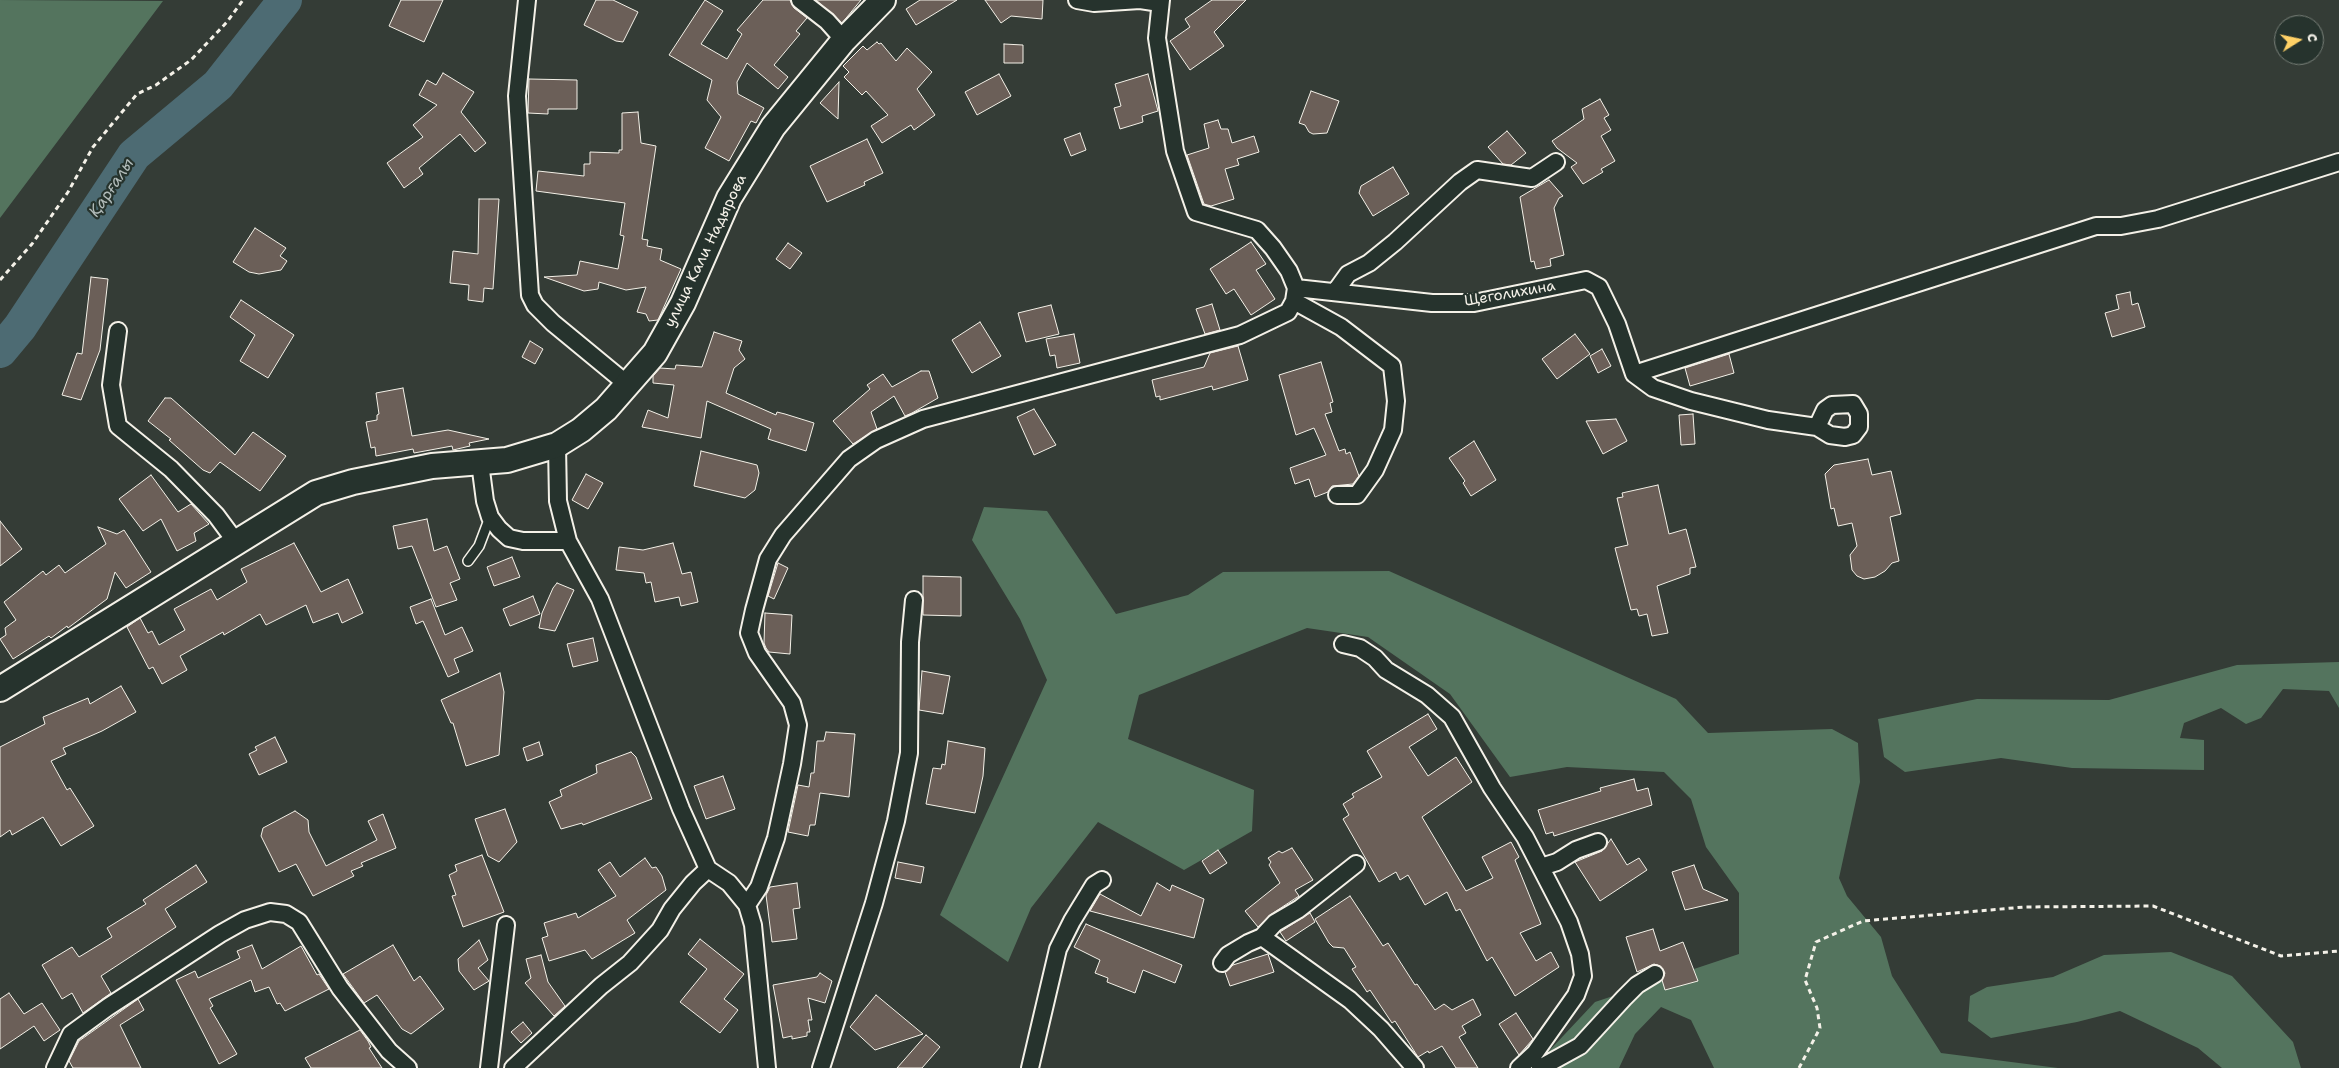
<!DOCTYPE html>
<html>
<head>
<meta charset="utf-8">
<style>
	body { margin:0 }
	#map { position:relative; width:2339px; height:1068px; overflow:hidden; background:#343c36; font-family:"Shantell Sans",sans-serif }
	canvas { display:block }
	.north { position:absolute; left:2274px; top:15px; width:50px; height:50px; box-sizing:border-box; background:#26332d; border:1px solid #787f78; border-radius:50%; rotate:80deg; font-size:14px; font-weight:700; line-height:20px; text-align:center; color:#f4f1e8 }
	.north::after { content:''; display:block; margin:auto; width:18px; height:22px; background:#ffd166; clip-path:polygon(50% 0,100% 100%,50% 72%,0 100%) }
</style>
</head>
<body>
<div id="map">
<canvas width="2339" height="1068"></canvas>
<div class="north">С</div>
</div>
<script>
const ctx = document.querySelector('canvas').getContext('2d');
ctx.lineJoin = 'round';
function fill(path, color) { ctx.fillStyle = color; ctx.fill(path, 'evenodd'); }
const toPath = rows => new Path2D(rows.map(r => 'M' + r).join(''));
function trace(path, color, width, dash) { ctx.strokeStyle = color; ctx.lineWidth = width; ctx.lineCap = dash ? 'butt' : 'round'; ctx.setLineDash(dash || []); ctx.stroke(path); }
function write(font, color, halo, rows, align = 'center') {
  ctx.font = font + ' "Shantell Sans",sans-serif'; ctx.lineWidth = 4.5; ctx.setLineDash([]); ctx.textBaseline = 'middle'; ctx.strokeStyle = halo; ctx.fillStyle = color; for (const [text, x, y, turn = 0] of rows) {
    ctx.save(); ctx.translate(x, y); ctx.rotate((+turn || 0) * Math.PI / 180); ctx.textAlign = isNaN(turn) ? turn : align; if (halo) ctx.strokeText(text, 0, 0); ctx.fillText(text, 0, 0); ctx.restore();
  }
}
const green = toPath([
	[0,0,163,1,0,218],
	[984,507,1047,511,1116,614,1188,595,1223,572,1389,571,1676,699,1708,733,1832,729,1858,743,1860,782,1839,878,1847,896,1881,937,1892,976,1941,1053,2058,1068,1714,1068,1691,1020,1661,1007,1635,1034,1619,1068,1533,1068,1595,1002,1739,954,1739,893,1706,847,1691,799,1664,772,1567,767,1510,777,1450,694,1368,637,1307,628,1139,695,1128,739,1254,790,1252,831,1184,870,1098,822,1031,908,1008,962,940,915,1047,680,1020,619,972,540],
	[2339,662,2339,708,2329,691,2283,689,2261,718,2246,724,2221,708,2184,723,2180,738,2204,740,2204,770,2072,768,2001,758,1905,772,1884,757,1878,719,1977,699,2109,700,2237,665],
	[2171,952,2232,976,2293,1042,2301,1068,2222,1068,2198,1048,2120,1011,2077,1022,1991,1038,1968,1021,1970,996,1987,987,2053,977,2104,955]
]);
const river = toPath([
	[0,351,20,327,134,155,218,85,285,0]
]);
const building = toPath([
	[401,0,443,0,424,42,389,26,401,0],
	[596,0,613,0,638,12,623,42,616,41,584,25,596,0],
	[705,0,723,11,701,44,727,59,742,34,737,30,763,0,790,0,794,8,807,18,796,31,800,34,774,65,788,77,778,89,747,63,737,82,738,94,764,108,756,123,751,121,729,161,705,148,721,117,707,100,712,80,669,55,705,0],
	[816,0,861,0,842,23,816,0],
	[920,0,957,0,916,25,906,9,920,0],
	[985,0,1043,0,1042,19,1011,16,1001,23,985,0],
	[1212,0,1246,0,1214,32,1224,46,1190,70,1170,41,1190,27,1185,19,1212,0],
	[877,42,879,44,881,43,896,61,907,48,932,72,917,89,935,115,914,130,911,125,882,143,871,126,888,115,866,91,862,95,844,77,849,72,843,66,863,46,867,50,877,42],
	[1004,44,1023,45,1023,63,1004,63,1004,44],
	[443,73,474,92,461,112,486,143,475,152,460,134,419,168,423,174,404,188,387,163,423,137,413,125,437,105,419,95,427,80,436,85,443,73],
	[999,74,1011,96,977,115,965,92,999,74],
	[1148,74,1158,111,1142,116,1143,122,1120,129,1114,108,1121,106,1115,84,1148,74],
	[529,79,577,80,577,109,548,109,548,114,528,113,529,79],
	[839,82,838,119,820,103,839,82],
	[1311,91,1339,101,1327,133,1313,134,1309,132,1305,125,1299,123,1311,91],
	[1600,99,1609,115,1604,118,1611,130,1601,136,1615,161,1601,169,1603,172,1583,184,1571,167,1577,163,1557,148,1552,141,1584,119,1582,109,1600,99],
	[638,112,641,143,656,146,642,239,648,240,647,246,662,249,660,260,681,269,658,320,649,321,646,314,637,312,646,287,626,290,599,282,598,289,584,291,544,277,577,275,580,261,618,269,624,236,620,235,625,203,536,191,538,171,584,176,584,164,590,164,590,152,619,153,619,150,622,150,622,113,638,112],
	[1218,120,1221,129,1228,129,1232,143,1254,136,1259,152,1237,159,1239,165,1225,169,1234,199,1211,206,1204,204,1187,155,1209,148,1204,124,1218,120],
	[1507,131,1526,153,1511,165,1503,164,1488,147,1507,131],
	[1080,133,1086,150,1071,156,1064,139,1080,133],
	[867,139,883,173,864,182,865,185,827,202,810,166,867,139],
	[1393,167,1409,194,1373,216,1359,193,1361,186,1393,167],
	[1549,180,1563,196,1559,198,1554,208,1564,255,1550,259,1551,266,1536,269,1534,261,1531,262,1520,197,1549,180],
	[479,199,499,199,493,289,484,288,483,302,468,300,469,285,450,283,453,251,478,254,479,199],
	[255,228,286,248,280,256,287,261,281,270,259,274,249,272,233,262,255,228],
	[1251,242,1266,264,1256,270,1275,299,1251,315,1234,289,1226,294,1210,269,1251,242],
	[788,243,802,253,790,269,776,259,788,243],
	[91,277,108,279,100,350,81,400,62,395,77,353,82,354,91,277],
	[2130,292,2132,305,2138,303,2145,327,2112,337,2105,313,2119,309,2116,295,2130,292],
	[241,300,294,335,268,378,240,361,255,335,230,317,241,300],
	[1212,304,1220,330,1205,334,1196,309,1212,304],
	[1051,305,1059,334,1026,342,1018,313,1051,305],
	[980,322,1001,356,972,373,952,340,980,322],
	[714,332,742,341,739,350,745,359,734,368,726,393,776,415,777,412,785,414,814,423,806,451,768,439,771,429,707,401,701,438,642,427,648,410,668,418,674,385,653,383,653,376,660,368,675,369,676,365,702,367,714,332],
	[1074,334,1080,363,1057,368,1055,355,1050,356,1046,339,1074,334],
	[1575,334,1590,354,1557,379,1542,359,1575,334],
	[530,341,543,349,535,364,522,357,530,341],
	[1238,346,1248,380,1213,390,1212,386,1160,400,1160,396,1156,397,1152,380,1204,367,1210,353,1238,346],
	[1602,349,1611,366,1598,373,1590,356,1602,349],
	[1729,354,1734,373,1690,386,1685,368,1729,354],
	[1321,362,1333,402,1330,403,1332,412,1325,414,1339,451,1345,449,1346,454,1350,452,1359,476,1353,484,1332,486,1328,492,1315,497,1309,479,1295,484,1290,468,1326,455,1314,428,1296,435,1279,375,1321,362],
	[921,371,929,371,938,398,912,413,905,416,894,396,871,412,877,429,853,444,833,421,870,389,867,385,883,374,892,387,921,371],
	[403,388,412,436,448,430,489,439,469,443,470,446,453,450,452,446,414,453,413,449,376,456,375,447,371,448,366,422,377,420,377,415,379,414,376,393,403,388],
	[165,398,171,398,235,455,253,432,286,456,260,491,220,462,210,473,203,470,169,440,171,439,148,421,165,398],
	[1034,409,1056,445,1034,455,1017,417,1034,409],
	[1693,414,1695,444,1681,445,1679,415,1693,414],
	[1616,419,1627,441,1603,454,1586,421,1616,419],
	[1474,441,1496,480,1471,496,1463,483,1465,481,1449,458,1474,441],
	[701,451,757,465,759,473,755,490,745,498,694,486,701,451],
	[1868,459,1872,475,1891,471,1901,514,1890,517,1899,561,1892,563,1885,571,1875,577,1864,579,1857,576,1852,570,1850,555,1857,546,1852,523,1838,526,1834,508,1831,509,1825,474,1834,465,1868,459],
	[586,474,603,483,588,509,572,500,586,474],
	[151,475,178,512,191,504,209,524,194,533,196,541,177,551,161,519,143,531,119,499,151,475],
	[1658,485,1669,534,1686,529,1696,567,1690,568,1690,574,1657,586,1668,633,1652,636,1647,614,1639,616,1637,609,1631,610,1615,548,1628,545,1617,498,1623,497,1622,493,1658,485],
	[427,519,434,551,447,546,460,579,450,583,457,600,436,607,412,546,398,549,393,526,427,519],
	[0,521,22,549,0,566,0,521],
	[98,527,117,534,124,530,151,572,126,588,115,572,107,599,68,628,67,626,51,638,49,636,13,659,0,639,6,635,5,628,16,620,4,602,43,571,46,575,59,565,65,573,106,544,98,527],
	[294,543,321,592,348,579,363,613,342,623,338,613,313,623,306,605,266,625,260,614,224,635,223,632,180,656,187,670,162,684,153,667,149,669,127,627,140,618,148,633,152,631,159,645,185,630,174,609,211,589,217,600,247,582,241,569,294,543],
	[673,543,682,574,691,572,698,602,681,606,679,597,655,602,651,582,646,583,644,573,616,570,619,547,643,550,673,543],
	[512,557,520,577,494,586,487,567,512,557],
	[778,563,788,568,774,599,768,596,778,563],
	[923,576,961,577,961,616,923,615,923,576],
	[557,583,574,590,555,631,539,628,542,613,553,588,557,583],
	[533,596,540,614,510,626,503,609,533,596],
	[431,599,445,635,462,627,473,651,454,659,459,672,448,677,423,621,416,624,410,607,431,599],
	[765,613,792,615,790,654,769,652,766,648,764,643,765,613],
	[593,638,598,661,573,667,567,644,593,638],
	[922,671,950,676,943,714,919,710,922,671],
	[500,673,504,692,499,755,466,766,453,723,451,723,441,700,500,673],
	[121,686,136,712,102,731,63,748,66,754,51,761,67,790,70,788,94,826,61,846,43,817,12,835,10,830,0,837,0,747,45,724,43,717,88,698,90,704,121,686],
	[1428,714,1437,729,1409,747,1428,776,1456,757,1472,782,1422,817,1466,891,1493,878,1482,857,1511,842,1519,857,1515,860,1541,924,1520,933,1536,961,1551,952,1559,967,1515,996,1492,957,1487,961,1460,909,1456,911,1447,892,1425,905,1408,875,1400,880,1396,872,1379,882,1343,819,1349,815,1343,804,1354,797,1352,794,1382,777,1367,751,1428,714],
	[826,732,855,734,849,797,820,793,815,825,810,825,808,836,788,832,798,785,809,787,811,773,814,773,817,741,824,741,826,732],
	[275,737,287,762,259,775,249,754,257,750,255,747,275,737],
	[948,741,985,748,983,776,975,813,926,804,933,768,941,769,942,764,945,765,948,741],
	[539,742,543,755,527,761,523,748,539,742],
	[631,752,636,757,652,799,583,825,582,823,561,829,549,802,562,796,560,790,597,773,596,765,631,752],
	[723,776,735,809,706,819,694,786,723,776],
	[1634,779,1637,791,1648,788,1652,805,1554,836,1553,832,1546,834,1538,810,1601,791,1600,788,1634,779],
	[505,809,517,842,499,862,488,856,475,819,505,809],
	[295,811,308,820,309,832,326,866,377,840,368,821,383,814,396,848,361,863,363,866,351,871,354,876,313,896,296,864,279,872,261,836,263,828,295,811],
	[1611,839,1627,865,1639,858,1647,870,1600,901,1575,862,1602,851,1611,839],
	[1292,848,1313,880,1295,890,1299,896,1270,915,1258,927,1245,911,1280,883,1269,865,1271,862,1268,858,1279,851,1282,853,1292,848],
	[1218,850,1227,863,1210,874,1202,861,1218,850],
	[482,855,504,912,463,927,452,896,456,895,449,875,457,871,455,865,482,855],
	[645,858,652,868,656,867,662,876,666,890,627,920,635,933,592,959,585,950,549,961,542,938,548,936,544,923,576,913,578,918,616,896,598,870,610,862,620,877,645,858],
	[898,862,924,867,921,883,895,878,898,862],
	[196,865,207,882,165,909,176,927,101,976,111,993,83,1013,72,993,62,999,42,965,72,947,79,957,112,937,107,928,146,904,143,900,196,865],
	[1694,865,1703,889,1728,900,1685,910,1672,872,1694,865],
	[797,883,800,908,793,909,797,939,772,942,766,895,770,887,797,883],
	[1157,883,1170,891,1172,885,1204,899,1194,938,1090,911,1100,894,1141,916,1157,883],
	[1350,896,1383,946,1388,943,1415,985,1417,984,1435,1010,1444,1004,1452,1010,1473,999,1481,1015,1462,1026,1466,1033,1459,1037,1478,1068,1456,1068,1442,1046,1429,1053,1428,1051,1418,1057,1395,1021,1392,1023,1370,990,1367,992,1352,969,1356,967,1344,948,1333,947,1329,943,1315,919,1350,896],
	[1310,913,1315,922,1286,941,1280,932,1310,913],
	[1086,924,1182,965,1175,983,1143,970,1135,993,1107,982,1108,978,1095,973,1100,960,1074,947,1086,924],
	[1653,929,1660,951,1683,942,1698,981,1665,990,1662,980,1665,973,1660,966,1654,964,1637,972,1626,937,1653,929],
	[700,939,744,974,724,999,738,1010,720,1033,680,1002,707,969,688,954,700,939],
	[479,940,488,960,478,968,489,981,474,990,459,971,458,959,479,940],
	[252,945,262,969,301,946,317,975,319,974,329,989,285,1011,280,1003,277,1004,269,987,255,992,251,980,209,999,213,1006,210,1008,237,1054,219,1064,176,980,195,971,198,978,240,958,237,951,252,945],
	[393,945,414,981,420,976,444,1009,411,1034,402,1029,377,995,364,1003,343,974,393,945],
	[1268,954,1274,972,1230,986,1225,972,1233,965,1268,954],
	[541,955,548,982,565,1006,554,1016,525,983,531,978,526,959,541,955],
	[820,973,832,981,825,1003,808,998,812,1020,808,1020,810,1032,807,1032,807,1036,792,1039,792,1036,783,1038,773,985,817,977,820,973],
	[9,993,24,1014,42,1003,60,1030,44,1041,34,1026,0,1049,0,999,9,993],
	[876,995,923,1034,875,1050,850,1027,876,995],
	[138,999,144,1010,120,1025,141,1068,73,1068,69,1061,79,1041,138,999],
	[1516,1013,1533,1039,1519,1055,1499,1024,1516,1013],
	[523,1022,532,1033,521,1043,511,1032,523,1022],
	[360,1030,368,1041,371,1047,369,1048,382,1068,311,1068,305,1058,360,1030],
	[926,1035,940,1047,922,1068,897,1068,926,1035]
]);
const path = toPath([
	[0,280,32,244,68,192,93,147,137,94,156,85,191,60,227,22,243,0],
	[1799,1068,1820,1028,1817,1008,1805,980,1816,942,1863,921,2024,907,2153,906,2281,956,2339,951]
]);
const lane = toPath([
	[468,561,479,546,490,517]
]);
const street = toPath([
	[527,0,517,96,530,295,535,305,553,323,627,384],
	[800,0,827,21,844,40],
	[1077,0,1094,3,1140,0,1160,3],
	[1296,288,1432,303,1474,303,1586,280,1599,287,1617,324,1634,374],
	[1335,292,1348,274,1369,263,1395,242,1460,182,1477,170,1532,178,1556,162],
	[1294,301,1341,327,1392,366,1396,401,1393,430,1375,470,1357,495,1337,495],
	[118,331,111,385,118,426,171,469,216,515,236,542],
	[1634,374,2096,226,2121,226,2158,219,2339,162],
	[1634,374,1653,388,1691,401,1768,420,1817,427,1830,435,1845,437,1853,435,1859,427,1859,414,1853,404,1832,405,1825,410,1817,427],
	[557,445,558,501,568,541,600,599,681,809,708,869,729,883,747,905,753,925,767,1068],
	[480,463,485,501,490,517,499,529,509,538,523,541,568,541],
	[1343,644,1360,648,1375,658,1386,670,1427,695,1452,717,1492,788,1525,837,1569,922,1580,954,1583,976,1576,995,1535,1053,1519,1068],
	[1356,864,1299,909,1275,923,1262,937,1350,1000,1381,1029,1415,1068],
	[1541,867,1557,862,1576,850,1598,842],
	[747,905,759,887,776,838,792,764,798,725,792,703,757,653,749,633,754,610,768,559,783,535,849,459,876,440,923,419,1240,335,1288,312,1294,301,1296,288,1289,271,1273,248,1257,230,1196,212,1175,151,1157,38,1161,0],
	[1222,963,1228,955,1248,943,1262,937],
	[55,1068,71,1034,108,1007,220,934,245,920,270,912,286,914,299,922,340,988,389,1051,408,1068],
	[489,1068,506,925],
	[513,1068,601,986,630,963,660,930,672,909,693,883,708,869],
	[821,1068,874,903,896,821,909,753,910,642,914,600],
	[1030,1068,1058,949,1072,921,1094,885,1102,880],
	[1540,1068,1580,1046,1624,998,1637,985,1655,974]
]);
const secondary = toPath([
	[0,689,316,493,353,482,432,466,507,460,557,445,581,430,606,409,655,353,683,303,729,198,773,127,844,40,883,0]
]);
const streetNames = [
	["улица Кали Надырова",706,251,-64],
	["Щеголихина",1510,294,-10]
];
const waterNames = [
	["Қарғалы",112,188,-56]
];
fill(green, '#54745e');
trace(river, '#4d6b73', 34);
fill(building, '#6b5f58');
trace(building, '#f4f1e8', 1);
trace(lane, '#f4f1e8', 12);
trace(street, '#f4f1e8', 20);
trace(secondary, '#f4f1e8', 28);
trace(path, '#f4f1e8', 3, [5, 4]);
trace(lane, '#26332d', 9);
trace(street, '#26332d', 16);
trace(secondary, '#26332d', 24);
write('15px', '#f4f1e8', '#26332d', streetNames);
write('italic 16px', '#b1bbb9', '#26332d', waterNames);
</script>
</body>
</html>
